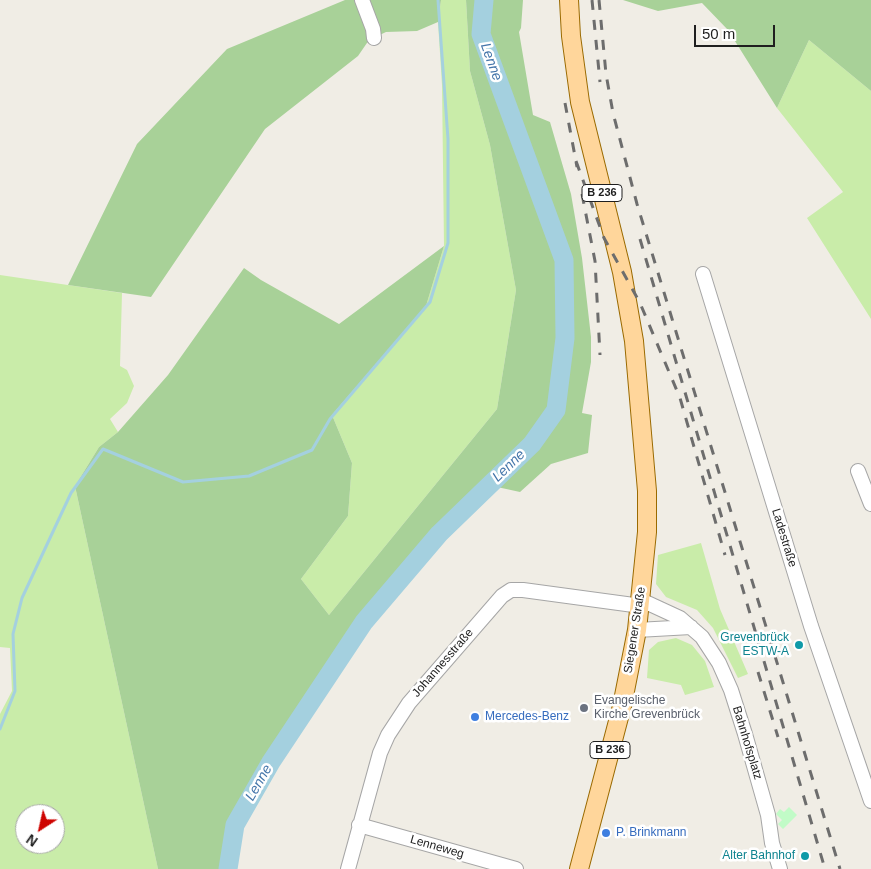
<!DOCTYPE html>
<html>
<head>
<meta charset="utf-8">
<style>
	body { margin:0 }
	#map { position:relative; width:871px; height:869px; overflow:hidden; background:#f0ede5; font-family:Helvetica,sans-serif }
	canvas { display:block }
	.north { position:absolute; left:15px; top:804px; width:50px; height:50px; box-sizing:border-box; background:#fff; border:1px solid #a5a5a5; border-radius:50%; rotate:215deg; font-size:14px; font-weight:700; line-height:20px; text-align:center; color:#1f1f1f }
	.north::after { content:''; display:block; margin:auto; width:18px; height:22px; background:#ce0400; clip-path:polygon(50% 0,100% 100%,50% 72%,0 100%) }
	.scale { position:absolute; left:694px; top:25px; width:81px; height:22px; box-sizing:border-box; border:2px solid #1f1f1f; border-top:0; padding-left:6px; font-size:15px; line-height:18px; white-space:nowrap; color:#1f1f1f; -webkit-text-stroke:4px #fff; paint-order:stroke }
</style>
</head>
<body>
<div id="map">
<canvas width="871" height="869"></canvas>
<div class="north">N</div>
<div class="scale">50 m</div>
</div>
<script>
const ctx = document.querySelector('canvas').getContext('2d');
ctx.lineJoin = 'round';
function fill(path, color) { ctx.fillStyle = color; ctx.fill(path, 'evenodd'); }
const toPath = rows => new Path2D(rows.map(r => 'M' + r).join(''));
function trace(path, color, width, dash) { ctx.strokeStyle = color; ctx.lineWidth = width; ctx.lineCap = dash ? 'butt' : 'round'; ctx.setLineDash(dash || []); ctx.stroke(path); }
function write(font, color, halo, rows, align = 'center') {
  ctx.font = font + ' Helvetica,sans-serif'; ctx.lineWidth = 5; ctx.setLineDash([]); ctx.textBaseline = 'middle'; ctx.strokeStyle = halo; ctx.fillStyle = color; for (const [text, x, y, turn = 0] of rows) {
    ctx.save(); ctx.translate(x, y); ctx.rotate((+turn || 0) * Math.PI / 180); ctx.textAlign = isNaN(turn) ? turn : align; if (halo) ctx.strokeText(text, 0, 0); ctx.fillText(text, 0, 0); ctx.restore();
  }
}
const grass = toPath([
	[441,0,466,0,470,71,490,145,516,290,497,409,329,615,301,579,348,516,352,463,332,415,426,306,444,246,442,85,438,22],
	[809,40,871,91,871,319,807,218,843,192,777,108],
	[0,275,122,293,120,366,127,370,134,386,127,403,110,419,118,432,99,447,75,486,158,869,0,869,0,714,12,691,10,648,0,647],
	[25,814,55,814,55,844,25,844],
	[701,543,720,609,748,674,738,678,713,628,697,610,666,597,656,584,658,555],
	[676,638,692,645,705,661,714,687,685,695,681,685,647,678,649,650,658,642]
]);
const forest = toPath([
	[345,0,441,0,438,22,417,31,386,32,369,40,358,56,265,129,151,297,68,285,137,144,227,49],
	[466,0,523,0,521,28,519,32,533,115,550,122,571,194,582,258,591,337,591,362,582,413,592,415,588,453,551,464,520,492,488,485,474,492,431,532,238,817,229,869,158,869,75,486,99,447,118,432,168,375,244,268,261,280,339,324,444,246,426,306,332,415,352,463,348,516,301,579,329,615,497,409,516,290,490,145,470,71],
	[623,0,871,0,871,91,809,40,777,108,728,30,702,3,658,11]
]);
const park = toPath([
	[789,807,797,815,783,829,778,824,782,820,776,814,780,809,784,812]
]);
const stream = toPath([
	[0,729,15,691,13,634,22,598,71,493,103,449,183,482,249,476,312,450,330,419,430,302,448,243,448,139,438,0]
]);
const river = toPath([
	[228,869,235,825,271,762,364,622,439,534,532,444,556,410,565,338,564,260,481,34,484,0]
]);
const minor = toPath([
	[362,0,373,29,374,38],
	[703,274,811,626,871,801],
	[858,471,871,504],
	[641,600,680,618,702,637,719,663,731,690,745,734,768,815,772,843,780,869],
	[637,630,691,627],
	[359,825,516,869],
	[348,869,380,753,388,735,409,703,502,596,511,590,523,590,641,606]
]);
const major = toPath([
	[569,0,571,36,580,102,622,272,634,341,647,491,647,532,637,630,622,706,579,869]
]);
const rail = toPath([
	[592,0,600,82],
	[599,0,606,74,613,113,637,204,840,869],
	[565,103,577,167],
	[576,161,604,238,640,303,680,398,725,555],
	[582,194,595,261,600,355],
	[640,239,825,869],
	[758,672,778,737]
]);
const markers = [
	[799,645,5,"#0f9aa8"],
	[584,708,5,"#6b7280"],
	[475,717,5,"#3f7fe0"],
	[606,833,5,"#3f7fe0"],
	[805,856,5,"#0f9aa8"]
];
const shields = [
	[602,193,40],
	[610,750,40]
];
const shieldNames = [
	["B 236",602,193],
	["B 236",610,750]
];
const streetNames = [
	["Ladestraße",784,538,73],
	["Siegener Straße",635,630,-81],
	["Johannesstraße",443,663,-49],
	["Bahnhofsplatz",747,743,73],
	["Lenneweg",437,847,16]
];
const cultureNames = [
	["Grevenbrück",789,638],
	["ESTW-A",789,652],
	["Alter Bahnhof",795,856]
];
const worshipNames = [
	["Evangelische",594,701],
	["Kirche Grevenbrück",594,715]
];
const shopNames = [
	["Mercedes-Benz",485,717],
	["P. Brinkmann",616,833]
];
const waterNames = [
	["Lenne",491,62,70],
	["Lenne",509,466,-44],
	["Lenne",259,783,-60]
];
fill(grass, '#c9eca9');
fill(forest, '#a8d198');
fill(park, '#c1fbc7');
trace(stream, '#a4d0df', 3);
trace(river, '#a4d0df', 19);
trace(minor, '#a6a6a6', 16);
trace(major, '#9a6a00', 20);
trace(minor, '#fff', 14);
trace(major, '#ffd69b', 18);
trace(rail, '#6d6d6d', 3, [10, 10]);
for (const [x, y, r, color] of markers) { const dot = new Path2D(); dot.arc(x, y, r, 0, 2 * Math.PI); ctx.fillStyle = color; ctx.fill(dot); trace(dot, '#fff', 2); }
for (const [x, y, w] of shields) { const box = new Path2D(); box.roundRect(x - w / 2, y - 8.5, w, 17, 4); ctx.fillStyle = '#fff'; ctx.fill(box); trace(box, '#1f1f1f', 1); }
write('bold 11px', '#1f1f1f', null, shieldNames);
write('12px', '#1f1f1f', '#fff', streetNames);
write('12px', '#0d838f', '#fff', cultureNames, 'right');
write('12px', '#5b616d', '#fff', worshipNames, 'left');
write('12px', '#366cbe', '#fff', shopNames, 'left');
write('italic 14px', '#4576aa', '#fff', waterNames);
</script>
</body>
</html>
